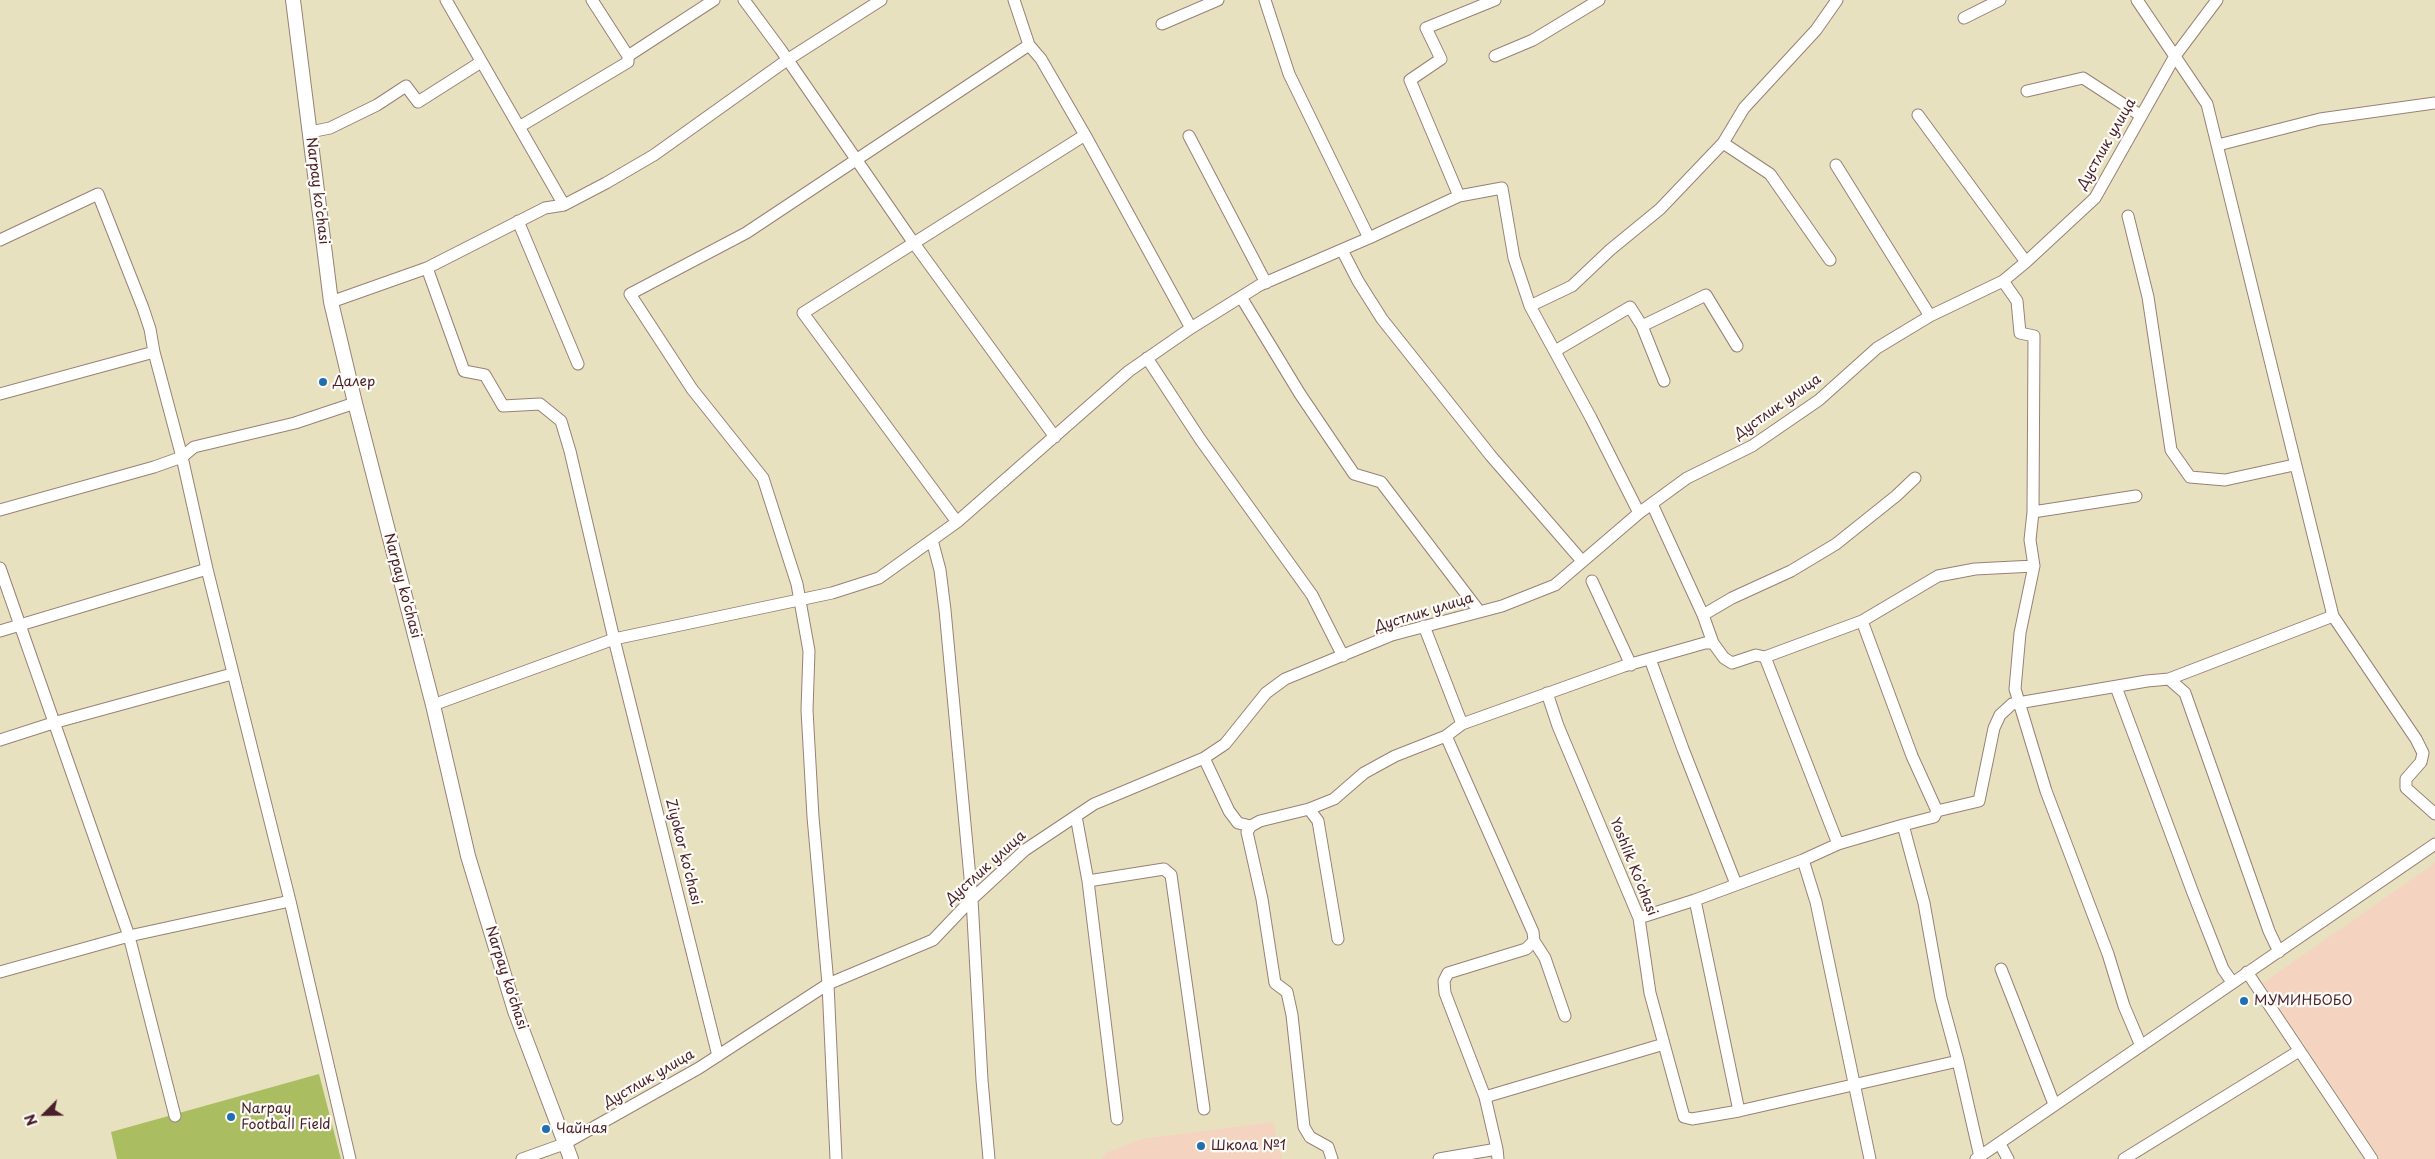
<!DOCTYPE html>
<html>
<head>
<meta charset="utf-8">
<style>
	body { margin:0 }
	#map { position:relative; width:2435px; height:1159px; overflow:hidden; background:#e8e1bf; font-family:"Playpen Sans",sans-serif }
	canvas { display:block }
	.north { position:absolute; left:20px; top:1089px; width:50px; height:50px; -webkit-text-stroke:4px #fdfcf7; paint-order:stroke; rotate:247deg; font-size:14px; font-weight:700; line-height:20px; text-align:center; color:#4a1f2b }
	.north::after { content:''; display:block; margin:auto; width:18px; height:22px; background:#4a1f2b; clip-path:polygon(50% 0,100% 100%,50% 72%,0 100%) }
</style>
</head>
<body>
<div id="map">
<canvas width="2435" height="1159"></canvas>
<div class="north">N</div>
</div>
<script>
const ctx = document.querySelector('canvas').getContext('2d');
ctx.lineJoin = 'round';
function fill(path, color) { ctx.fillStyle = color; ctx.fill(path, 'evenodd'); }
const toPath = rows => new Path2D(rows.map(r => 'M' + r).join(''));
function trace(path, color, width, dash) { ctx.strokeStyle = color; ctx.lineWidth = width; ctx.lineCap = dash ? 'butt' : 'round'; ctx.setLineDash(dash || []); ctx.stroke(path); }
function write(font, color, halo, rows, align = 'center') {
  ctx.font = font + ' "Playpen Sans",sans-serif'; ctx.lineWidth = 4.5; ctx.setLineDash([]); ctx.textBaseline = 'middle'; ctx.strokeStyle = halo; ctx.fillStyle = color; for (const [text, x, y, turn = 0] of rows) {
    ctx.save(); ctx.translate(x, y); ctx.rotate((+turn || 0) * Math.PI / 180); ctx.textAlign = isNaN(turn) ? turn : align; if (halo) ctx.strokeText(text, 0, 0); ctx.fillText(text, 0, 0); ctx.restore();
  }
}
const built = toPath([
	[2435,863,2435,1159,2381,1159,2263,983],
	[1273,1122,1282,1159,1101,1159,1108,1152,1141,1139]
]);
const green = toPath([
	[319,1074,341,1159,117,1159,111,1132]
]);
const minor = toPath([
	[446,0,564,205],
	[592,0,628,56,714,0],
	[744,0,781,50,913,242,1055,437],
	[1014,0,1029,45,1041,59,1085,135,1191,328],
	[1265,0,1289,74,1369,238],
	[2137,0,2207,104,2333,616,2416,739,2423,753,2421,762,2406,779,2406,788,2435,814],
	[1964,18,2000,0],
	[1162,24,1218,0],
	[1495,56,1533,40,1599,0],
	[2027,91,2083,78,2140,115],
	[1918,115,2026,262],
	[519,127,628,62,628,56],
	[310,132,330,128,377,105,406,86,418,102,481,62],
	[1189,136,1266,283],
	[1723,143,1770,174,1830,260],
	[2218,145,2320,119,2435,103],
	[1836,165,1930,316],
	[1459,196,1502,188,1514,258,1530,306,1591,418,1639,513],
	[2128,216,2148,297,2171,450,2190,477,2225,480,2294,465],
	[518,221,578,364],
	[0,240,98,194,143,308,150,329,154,352,182,457,207,569,290,901,350,1159],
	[1342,250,1358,281,1382,319,1491,456,1582,561],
	[427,268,464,371,485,375,503,406,540,404,561,421,570,451,614,639,718,1056],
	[2003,281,2017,301,2020,333,2034,336,2033,512,2030,540,2034,566,2020,633,2015,689,2046,791,2108,954,2124,1006,2141,1046],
	[1241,297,1300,394,1354,474,1381,482,1479,611],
	[331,302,427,268,545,208,564,205,606,183,654,155,787,60,881,0],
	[1530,306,1572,286,1610,250,1660,209,1723,143,1744,108,1816,30,1837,0],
	[1642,326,1706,295,1737,346],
	[1555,351,1630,307,1642,326,1664,381],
	[1147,358,1200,439,1312,595,1343,656],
	[0,394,154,352],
	[1652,504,1703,615],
	[0,510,154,467,182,457,194,447,295,423,355,403],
	[2033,512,2136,496],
	[957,522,803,313,1085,135],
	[932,540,940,570,945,610,972,899,982,1080,989,1159],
	[0,568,129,936,175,1116],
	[1592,581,1631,665],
	[1862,621,1912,756,1937,811,1934,817,1903,825,1924,903,1941,998,1958,1061,1980,1157],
	[1424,626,1462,724],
	[0,631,207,569],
	[1713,643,1703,615,1732,598,1791,571,1836,544,1896,496,1915,478],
	[1765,657,1838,844],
	[1650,659,1683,749,1736,884],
	[2169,679,2333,616],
	[2116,687,2193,893,2223,969,2232,982],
	[1547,693,1558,726,1639,918,1650,993,1684,1117,1692,1119,1739,1111,1958,1061],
	[433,705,614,639,832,593,879,578,957,522,1129,371,1191,328,1260,285,1369,238,1459,196,1410,80,1441,59,1426,28,1495,0],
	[1446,736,1533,932,1534,941,1526,949,1448,973,1444,981,1445,993,1485,1097,1497,1149],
	[0,740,53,723,232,674],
	[1204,758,1229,811,1238,823,1251,826],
	[1309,809,1318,821,1338,939],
	[1937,811,1979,801,1994,728,2000,715,2012,704,2147,681,2169,679,2185,693,2269,931,2279,952],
	[1076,816,1088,881,1117,1119],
	[1803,860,1838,844,1903,825],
	[1088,881,1164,869,1171,875,1204,1109],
	[1695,900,1803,860,1816,902,1870,1159],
	[1639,918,1695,900,1739,1111],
	[1534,941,1545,958,1565,1016],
	[2001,969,2054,1104],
	[0,972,129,936,290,901],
	[2247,972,2372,1159],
	[1485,1097,1664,1044],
	[2000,1144,2008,1159],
	[522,1159,564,1144,699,1068,828,984,933,940,972,899,1025,850,1094,804,1204,758,1225,744,1266,693,1285,679,1392,635,1502,606,1555,585,1639,513,1687,478,1752,446,1819,400,1877,348,1930,316,2003,281,2026,262,2095,198,2175,56,2217,0],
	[836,1159,828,984,813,817,807,710,809,651,797,584,763,478,692,389,630,294,746,233,1029,45],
	[1332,1159,1328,1147,1310,1137,1304,1127,1292,1015,1287,992,1275,983,1262,899,1247,832,1251,826,1260,821,1309,809,1334,799,1364,773,1395,756,1446,736,1462,724,1624,666,1705,643,1713,643,1724,658,1732,663,1756,655,1765,657,1862,621,1938,576,1975,569,2034,566],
	[1439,1159,1497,1149,1498,1159],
	[1976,1159,2435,844],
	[2124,1159,2299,1051]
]);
const major = toPath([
	[293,0,331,302,355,403,433,705,468,856,515,1011,571,1159]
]);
const markers = [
	[323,382,5,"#1f6fb2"],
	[2244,1001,5,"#1f6fb2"],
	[231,1117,5,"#1f6fb2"],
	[546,1129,5,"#1f6fb2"],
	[1201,1146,5,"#1f6fb2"]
];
const streetNames = [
	["Дустлик улица",2107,144,-60],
	["Narpay ko'chasi",317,191,83],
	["Дустлик улица",1778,407,-35],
	["Narpay ko'chasi",402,586,75],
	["Дустлик улица",1424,613,-17],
	["Ziyokor ko'chasi",683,852,76],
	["Yoshlik Ko'chasi",1633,867,68],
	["Дустлик улица",986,868,-42],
	["Narpay ko'chasi",506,978,72],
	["Дустлик улица",649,1079,-30]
];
const poiNames = [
	["Далер",333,382],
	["МУМИНБОБО",2254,1001],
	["Narpay",241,1109],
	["Football Field",241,1125],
	["Чайная",556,1129],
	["Школа №1",1211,1146]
];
fill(built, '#f5d3c1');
fill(green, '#aabd61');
trace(minor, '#998075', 13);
trace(major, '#998075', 16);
trace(minor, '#fff', 11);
trace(major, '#fff', 14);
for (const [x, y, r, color] of markers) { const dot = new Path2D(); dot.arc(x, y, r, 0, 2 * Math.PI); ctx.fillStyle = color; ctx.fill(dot); trace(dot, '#fdfcf7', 2); }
write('14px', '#4a1f2b', '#fdfcf7', streetNames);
write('14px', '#4a1f2b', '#fdfcf7', poiNames, 'left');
</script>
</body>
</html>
